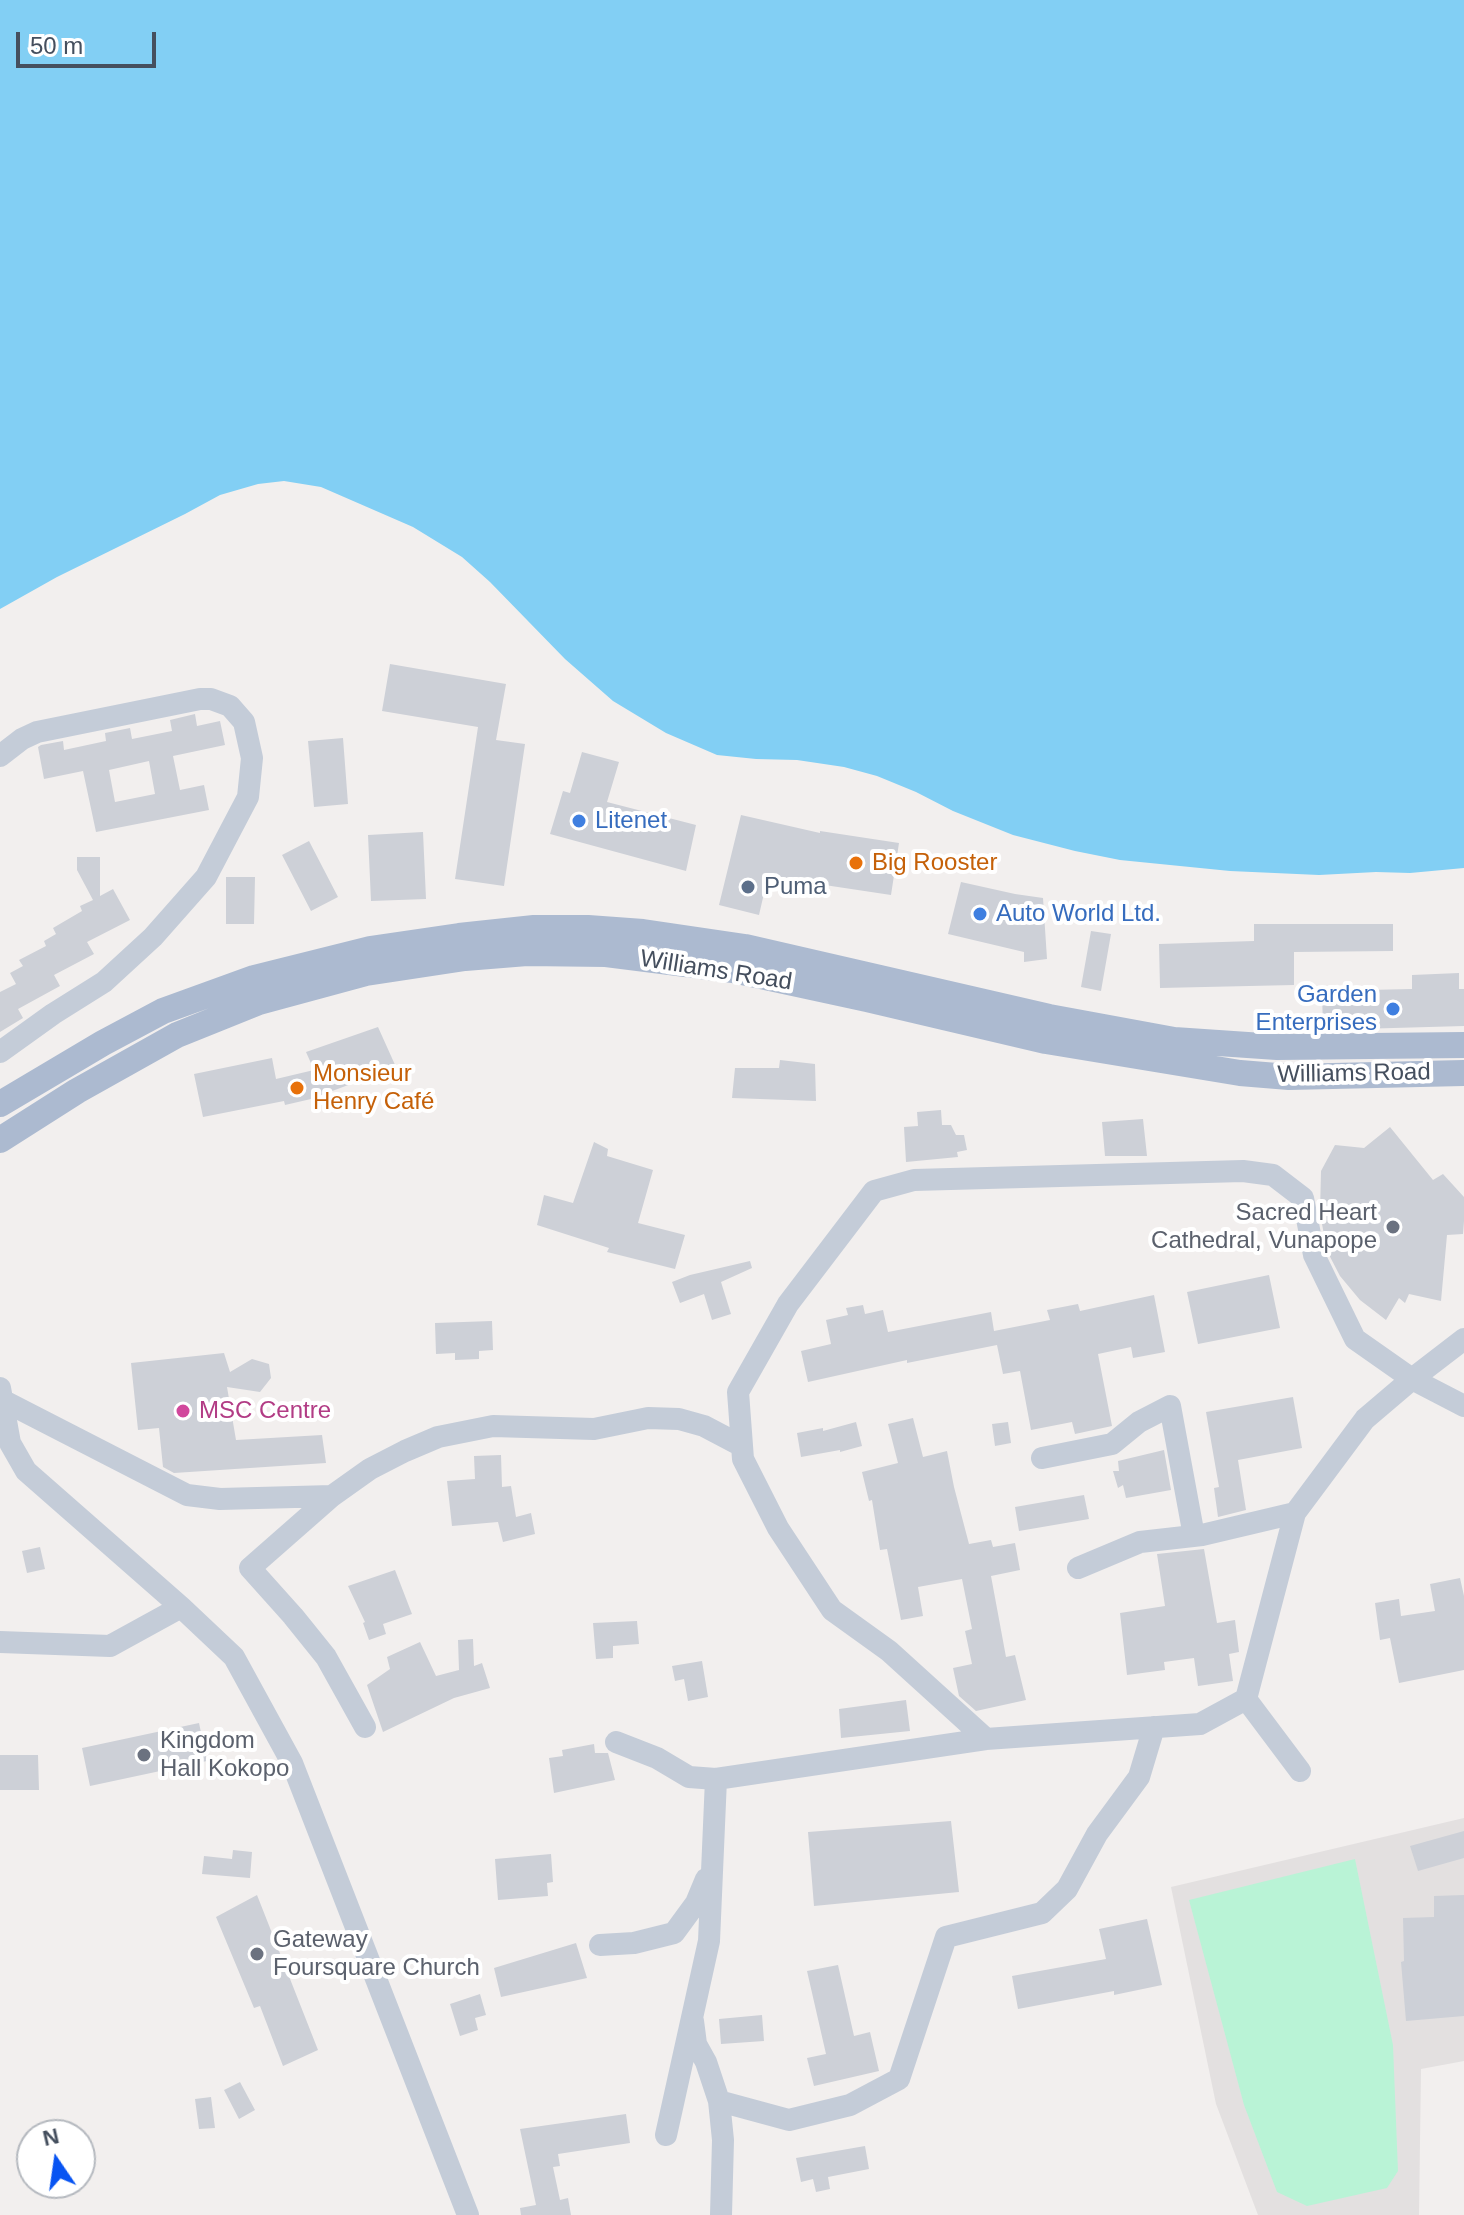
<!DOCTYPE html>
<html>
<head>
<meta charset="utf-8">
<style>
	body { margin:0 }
	#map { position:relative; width:1464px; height:2215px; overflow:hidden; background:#f2efee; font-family:Arial,sans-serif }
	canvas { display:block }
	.north { position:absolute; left:16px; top:2119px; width:80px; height:80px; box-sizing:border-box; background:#fff; border:2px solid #b5b9bf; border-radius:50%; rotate:347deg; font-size:22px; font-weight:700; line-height:32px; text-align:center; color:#454f5e }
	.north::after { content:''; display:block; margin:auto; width:28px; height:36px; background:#0854f2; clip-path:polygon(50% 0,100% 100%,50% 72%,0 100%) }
	.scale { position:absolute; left:16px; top:32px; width:140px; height:36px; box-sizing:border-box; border:4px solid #454f5e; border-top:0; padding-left:10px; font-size:24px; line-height:28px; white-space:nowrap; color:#454f5e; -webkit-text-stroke:6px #fff; paint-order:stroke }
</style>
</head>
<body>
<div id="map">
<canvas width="1464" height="2215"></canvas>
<div class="north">N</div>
<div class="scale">50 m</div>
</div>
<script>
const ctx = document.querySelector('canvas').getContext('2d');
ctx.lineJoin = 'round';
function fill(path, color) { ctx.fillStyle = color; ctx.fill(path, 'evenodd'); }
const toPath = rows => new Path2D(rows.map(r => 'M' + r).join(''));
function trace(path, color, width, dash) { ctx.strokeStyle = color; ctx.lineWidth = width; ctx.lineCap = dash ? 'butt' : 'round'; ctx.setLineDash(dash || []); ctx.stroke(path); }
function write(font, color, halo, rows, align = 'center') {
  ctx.font = font + ' Arial,sans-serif'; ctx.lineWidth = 8; ctx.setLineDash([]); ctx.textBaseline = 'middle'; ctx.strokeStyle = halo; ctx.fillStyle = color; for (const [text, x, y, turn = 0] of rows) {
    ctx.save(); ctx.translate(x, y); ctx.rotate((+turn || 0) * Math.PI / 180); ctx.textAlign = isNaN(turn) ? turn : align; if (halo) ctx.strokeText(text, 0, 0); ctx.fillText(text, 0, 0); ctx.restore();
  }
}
const education = toPath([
	[1464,1818,1464,2061,1421,2069,1419,2215,1258,2215,1216,2104,1171,1887]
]);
const green = toPath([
	[1355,1859,1393,2045,1398,2171,1387,2188,1307,2206,1277,2192,1244,2105,1189,1900]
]);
const water = toPath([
	[0,0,1464,0,1464,868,1410,873,1376,872,1319,875,1230,871,1120,860,1075,851,1013,835,953,811,916,792,877,776,844,767,797,760,756,759,717,755,666,733,613,701,565,659,490,582,462,557,413,527,321,487,284,481,258,484,220,495,185,514,57,577,0,609]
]);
const building = toPath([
	[390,664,506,684,496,740,525,744,504,886,455,879,478,727,382,711],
	[195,714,197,726,220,721,225,745,173,756,180,790,204,785,209,810,96,832,83,771,44,779,38,747,41,745,63,741,64,750,106,741,105,733,130,728,132,739,172,731,170,720],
	[149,761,155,794,115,802,109,770],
	[343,738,348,804,314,807,308,741],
	[582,752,619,762,607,802,696,825,686,871,550,834,563,791,570,793],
	[741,815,820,833,820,831,899,843,891,895,798,881,798,883,768,876,759,915,719,905],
	[423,832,426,899,371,901,368,835],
	[309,841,338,897,311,911,282,855],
	[77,857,100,857,100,896,113,889,130,920,87,942,94,954,54,975,60,986,18,1009,23,1018,0,1032,0,992,16,984,10,973,23,966,19,960,46,946,44,941,56,934,53,928,82,911,80,906,93,900,77,870],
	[226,877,255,877,254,924,226,924],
	[961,882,1015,894,1043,898,1047,959,1024,962,1024,952,948,934],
	[1254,924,1393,924,1393,951,1294,952,1294,985,1160,988,1159,944,1254,941],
	[1091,931,1111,934,1101,991,1081,987],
	[1459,973,1459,989,1464,989,1464,1026,1323,1030,1322,991,1412,989,1412,975],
	[378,1027,396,1067,311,1099,285,1105,284,1101,203,1117,194,1074,272,1058,276,1079,314,1070,306,1052],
	[780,1060,815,1064,816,1101,732,1098,735,1068,779,1068],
	[941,1110,942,1125,951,1125,956,1135,964,1135,967,1150,957,1152,958,1157,906,1162,904,1127,918,1126,917,1112],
	[1143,1119,1147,1156,1105,1156,1102,1122],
	[1390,1127,1433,1180,1443,1174,1464,1197,1464,1221,1463,1234,1447,1235,1441,1301,1409,1294,1405,1303,1399,1298,1386,1320,1360,1300,1340,1276,1327,1251,1320,1213,1321,1171,1335,1145,1364,1148],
	[594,1142,608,1149,607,1156,653,1170,638,1223,685,1235,675,1269,607,1252,609,1248,537,1225,544,1195,573,1203],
	[750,1261,752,1268,721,1282,731,1314,712,1320,704,1294,680,1303,672,1282,690,1275],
	[1269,1275,1280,1328,1198,1344,1187,1292],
	[1154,1295,1165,1352,1133,1358,1131,1347,1098,1354,1112,1426,1075,1434,1072,1422,1031,1430,1020,1371,1003,1374,997,1345,907,1363,907,1360,808,1382,801,1351,831,1344,826,1320,848,1315,846,1308,863,1305,865,1314,883,1310,888,1332,991,1312,994,1331,1050,1320,1047,1310,1078,1304,1080,1311],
	[492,1321,493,1350,479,1351,479,1359,455,1360,455,1353,436,1354,435,1323],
	[224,1353,230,1372,252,1359,269,1364,271,1378,260,1392,227,1387,236,1440,322,1435,326,1463,174,1473,163,1467,159,1428,138,1430,131,1363],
	[1293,1397,1302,1448,1238,1460,1246,1510,1218,1517,1214,1488,1219,1487,1206,1412],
	[913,1418,923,1457,947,1451,954,1487,969,1544,991,1540,993,1547,1015,1543,1020,1570,991,1576,1006,1657,1015,1655,1026,1700,976,1711,959,1696,953,1668,972,1664,965,1631,972,1629,962,1579,918,1587,923,1616,901,1620,887,1549,880,1550,872,1500,869,1501,862,1472,898,1463,888,1424],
	[856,1422,862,1446,840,1452,840,1450,801,1457,797,1433,823,1428,823,1431],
	[1008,1422,1011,1443,995,1446,992,1424],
	[1164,1450,1171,1490,1126,1498,1123,1485,1118,1488,1113,1471,1119,1471,1118,1461],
	[501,1455,502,1487,511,1486,516,1517,531,1513,535,1534,503,1542,498,1522,452,1526,447,1481,475,1479,474,1456],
	[1084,1495,1089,1519,1019,1531,1015,1507],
	[40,1547,45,1569,27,1573,22,1551],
	[1204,1549,1217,1623,1235,1620,1239,1652,1229,1654,1233,1681,1198,1686,1194,1658,1164,1662,1165,1670,1127,1675,1120,1613,1165,1606,1157,1554],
	[395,1570,412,1614,383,1624,386,1634,369,1640,363,1623,365,1622,348,1586],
	[1460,1578,1464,1596,1464,1670,1399,1683,1390,1638,1380,1640,1375,1603,1399,1599,1401,1616,1435,1611,1430,1584],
	[637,1621,639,1644,613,1646,613,1658,596,1659,593,1623],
	[473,1639,474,1666,482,1663,490,1688,454,1698,383,1732,367,1685,390,1669,387,1657,420,1642,436,1676,459,1670,458,1640],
	[702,1661,708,1697,688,1701,684,1679,675,1681,672,1666],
	[906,1700,910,1731,841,1738,839,1709],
	[199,1723,207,1761,90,1786,82,1748],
	[594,1744,595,1753,608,1753,615,1780,554,1793,549,1758,563,1756,562,1750],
	[0,1755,38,1755,39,1790,0,1790],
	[951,1821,959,1892,814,1906,808,1832],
	[1464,1831,1464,1858,1418,1871,1410,1846],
	[233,1850,252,1852,250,1878,202,1874,204,1856,232,1859],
	[551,1854,553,1882,547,1883,548,1896,498,1900,495,1859],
	[257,1895,318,2050,283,2066,260,2006,254,2008,216,1917],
	[1464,1895,1464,2016,1406,2021,1401,1962,1404,1961,1403,1918,1434,1917,1434,1896],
	[1147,1919,1162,1985,1114,1995,1114,1991,1018,2009,1012,1976,1106,1959,1099,1929],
	[576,1943,587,1978,501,1997,494,1968],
	[838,1965,854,2036,870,2032,879,2071,814,2086,807,2058,826,2054,807,1971],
	[480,1994,486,2015,475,2018,478,2030,460,2036,450,2004],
	[762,2015,764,2041,721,2044,719,2019],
	[240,2082,255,2110,239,2119,224,2090],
	[211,2097,215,2128,199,2129,195,2099],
	[626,2114,630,2143,558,2154,560,2166,553,2167,560,2200,568,2198,571,2215,521,2215,520,2208,536,2205,520,2129],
	[865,2146,869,2169,828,2177,830,2189,816,2192,813,2179,801,2182,796,2158]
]);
const minor = toPath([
	[0,756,22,739,37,732,200,699,211,699,230,706,244,722,252,758,248,797,206,877,153,937,104,982,53,1014,0,1052],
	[0,1388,10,1443,26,1471,181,1607,234,1657,292,1763,468,2215],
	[2,1400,187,1495,220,1499,332,1496,370,1469,405,1451,438,1437,493,1426,594,1429,648,1418,679,1419,704,1426,742,1446],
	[1042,1458,1112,1444,1139,1422,1170,1406,1194,1536],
	[332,1496,250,1568,293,1616,326,1657,365,1727],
	[1295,1513,1246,1699,1200,1724,986,1739,889,1651,832,1610,778,1528,743,1459,738,1392,788,1304,874,1191,914,1180,1243,1171,1273,1175,1303,1198,1314,1255,1355,1339,1412,1379,1464,1406],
	[1078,1568,1140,1542,1202,1535,1295,1513,1365,1419,1412,1379,1464,1339],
	[0,1642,110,1646,181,1607],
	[1246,1699,1300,1771],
	[616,1742,657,1758,689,1777,716,1779],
	[600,1945,634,1943,674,1933,696,1903,706,1879],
	[693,2021,696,2044,706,2062,719,2101,723,2140,721,2215],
	[719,2101,789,2120,850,2105,899,2079,946,1937,1042,1913,1067,1889,1097,1834,1139,1777,1154,1727],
	[666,2135,709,1941,716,1779,986,1739]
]);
const major = toPath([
	[0,1104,103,1043,163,1011,254,978,370,949,459,936,534,928,588,928,643,932,745,947,1049,1017,1174,1040,1277,1047,1464,1045],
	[0,1140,77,1091,177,1035,259,1002,366,973,465,958,527,953,606,954,733,970,867,999,1046,1041,1240,1073,1289,1077,1464,1073]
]);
const markers = [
	[579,821,8,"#3f7fe0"],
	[856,863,8,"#e8710a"],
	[748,887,8,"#5c6f8a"],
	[980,914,8,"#3f7fe0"],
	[1393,1009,8,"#3f7fe0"],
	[297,1088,8,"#e8710a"],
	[1393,1227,8,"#6b7280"],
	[183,1411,8,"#d1479c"],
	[144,1755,8,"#6b7280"],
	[257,1954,8,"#6b7280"]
];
const shopNames = [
	["Litenet",595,821],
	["Auto World Ltd.",996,914],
	["Garden",1377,995,"right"],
	["Enterprises",1377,1023,"right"]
];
const foodNames = [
	["Big Rooster",872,863],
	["Monsieur",313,1074],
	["Henry Café",313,1102]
];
const serviceNames = [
	["Puma",764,887]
];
const streetNames = [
	["Williams Road",716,971,9],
	["Williams Road",1354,1074,-1]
];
const worshipNames = [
	["Sacred Heart",1377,1213,"right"],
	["Cathedral, Vunapope",1377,1241,"right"],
	["Kingdom",160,1741],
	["Hall Kokopo",160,1769],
	["Gateway",273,1940],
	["Foursquare Church",273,1968]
];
const hotelNames = [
	["MSC Centre",199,1411]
];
fill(education, '#e3e0e0');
fill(green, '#b9f3d6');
fill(water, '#82cff4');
fill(building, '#cdd0d7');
trace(minor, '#c4ccd8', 22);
trace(major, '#acbad0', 26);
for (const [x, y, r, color] of markers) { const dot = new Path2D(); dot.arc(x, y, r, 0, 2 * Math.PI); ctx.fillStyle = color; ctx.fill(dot); trace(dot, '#fff', 3); }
write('24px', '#366cbe', '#fff', shopNames, 'left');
write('24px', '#c56008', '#fff', foodNames, 'left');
write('24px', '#4e5e75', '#fff', serviceNames, 'left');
write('24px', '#454f5e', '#fff', streetNames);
write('24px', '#5b616d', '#fff', worshipNames, 'left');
write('24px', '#b23c85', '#fff', hotelNames, 'left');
</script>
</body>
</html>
